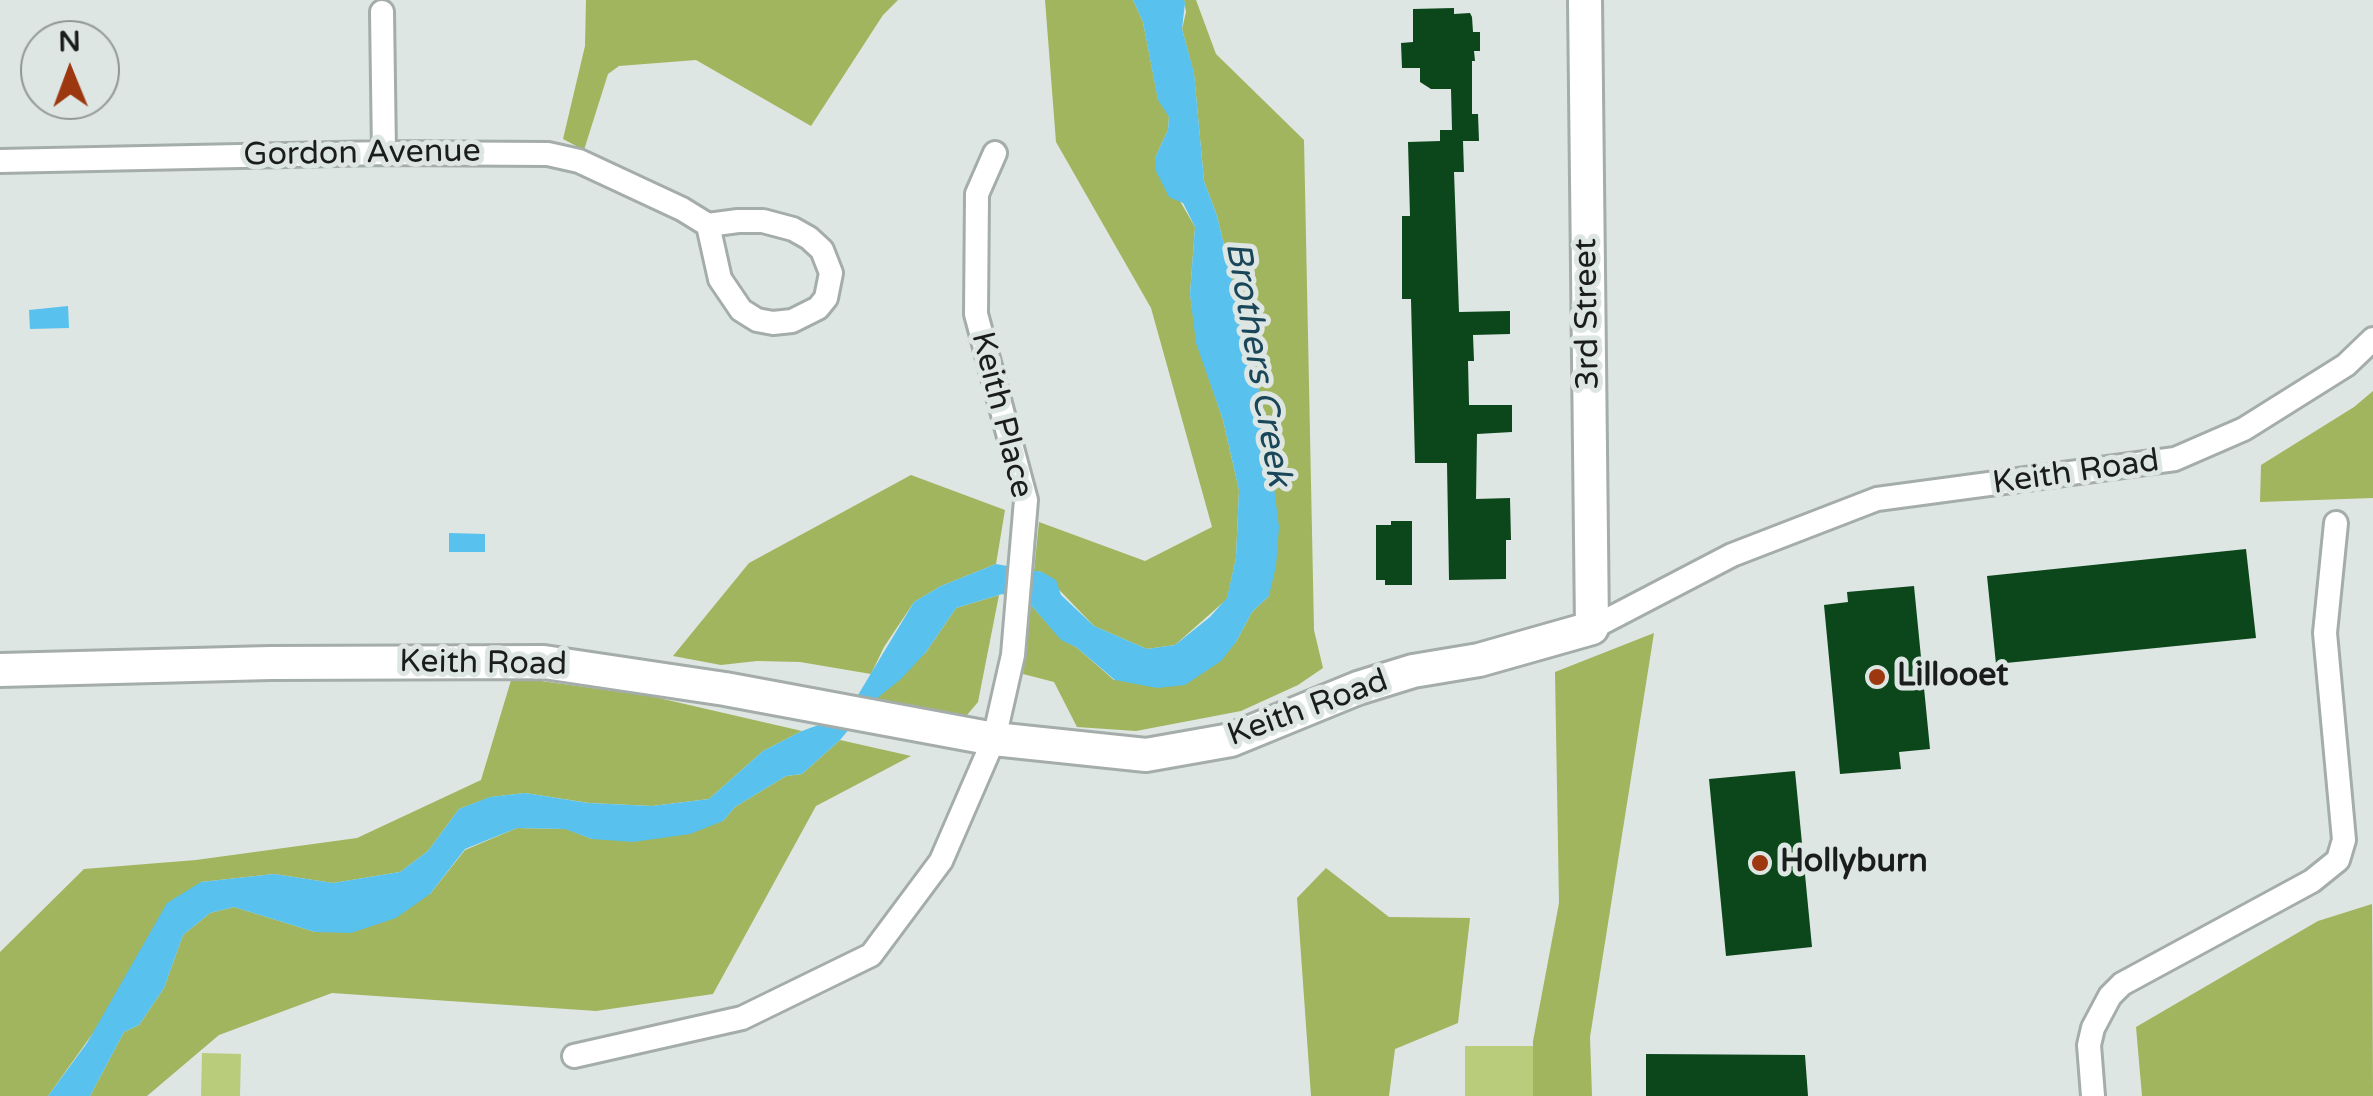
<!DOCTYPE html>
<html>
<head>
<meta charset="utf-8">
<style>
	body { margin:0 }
	#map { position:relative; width:2373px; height:1096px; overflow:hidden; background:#dde6e3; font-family:"Varela Round",sans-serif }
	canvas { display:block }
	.north { position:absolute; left:20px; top:20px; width:100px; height:100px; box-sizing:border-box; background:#dde6e3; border:2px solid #8f9693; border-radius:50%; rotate:359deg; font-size:28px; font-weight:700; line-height:40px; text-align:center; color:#1a1d1c }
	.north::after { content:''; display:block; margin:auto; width:35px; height:45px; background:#9d370f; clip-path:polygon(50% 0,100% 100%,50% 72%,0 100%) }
</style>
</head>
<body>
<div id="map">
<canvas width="2373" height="1096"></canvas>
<div class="north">N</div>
</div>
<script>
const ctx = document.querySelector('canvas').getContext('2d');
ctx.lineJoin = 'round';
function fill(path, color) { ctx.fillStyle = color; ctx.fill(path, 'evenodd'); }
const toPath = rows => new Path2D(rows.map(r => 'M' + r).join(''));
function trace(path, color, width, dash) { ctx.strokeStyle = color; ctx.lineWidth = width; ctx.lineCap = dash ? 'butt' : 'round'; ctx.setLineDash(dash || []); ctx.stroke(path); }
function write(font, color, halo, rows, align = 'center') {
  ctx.font = font + ' "Varela Round",sans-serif'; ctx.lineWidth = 10; ctx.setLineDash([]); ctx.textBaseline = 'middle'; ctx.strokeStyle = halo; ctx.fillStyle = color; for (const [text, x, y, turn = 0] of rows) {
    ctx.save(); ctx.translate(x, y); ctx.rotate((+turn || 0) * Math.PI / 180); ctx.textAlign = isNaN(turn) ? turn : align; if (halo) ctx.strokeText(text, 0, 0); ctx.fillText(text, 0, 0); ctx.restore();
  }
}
const green = toPath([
	[1465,1046,1533,1046,1533,1096,1465,1096],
	[202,1053,241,1054,240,1096,201,1096]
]);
const forest = toPath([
	[586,0,898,0,883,15,811,126,696,60,619,66,608,74,584,150,563,139,585,46],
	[1045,0,1133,0,1143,22,1158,99,1169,116,1168,130,1155,158,1195,227,1190,294,1197,343,1223,420,1239,490,1236,558,1227,599,1175,645,1147,649,1094,626,1042,572,1034,571,1039,522,1145,561,1212,527,1151,308,1056,142],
	[1184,0,1196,0,1216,54,1304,140,1314,630,1323,668,1298,685,1241,711,1136,731,1077,727,1054,682,1023,674,1031,605,1061,639,1076,647,1114,680,1236,642,1252,612,1269,596,1265,416,1217,216,1204,181,1194,74,1182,29,1186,12],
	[2373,391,2373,498,2260,502,2261,465,2354,407],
	[911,475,1005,510,996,564,941,586,914,602,884,647,871,674,800,662,757,661,721,665,673,656,749,563],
	[999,595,978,702,967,715,952,716,874,700,926,652,956,608],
	[1654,633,1590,1037,1592,1096,1533,1096,1533,1041,1559,903,1555,672],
	[512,677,650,696,802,731,763,751,709,799,652,806,589,803,525,793,491,797,459,809,428,851,400,872,333,883,274,874,201,882,48,1096,0,1096,0,952,84,869,196,860,357,838,481,780],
	[840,740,911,756,816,806,713,994,596,1011,332,993,219,1035,147,1096,90,1096,124,1032,139,1025,164,988,183,935,210,913,234,907,315,932,430,894,465,850,517,828,566,829,592,839,723,821,735,807,786,776,802,774],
	[1326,868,1389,917,1470,918,1458,1023,1395,1049,1389,1096,1311,1096,1297,898],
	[2372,904,2373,1096,2142,1096,2136,1027,2318,921]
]);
const water = toPath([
	[1133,0,1184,0,1185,3,1182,29,1194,73,1204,181,1217,216,1265,416,1279,527,1276,566,1269,596,1252,612,1236,642,1221,661,1185,685,1157,688,1115,680,1076,647,1061,640,1031,605,1002,594,956,608,926,652,901,679,871,703,840,740,802,774,786,776,735,807,723,821,690,834,633,842,592,839,565,829,517,828,465,849,430,894,396,918,351,933,315,932,234,907,210,913,183,935,164,988,139,1025,124,1032,90,1096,48,1096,87,1043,167,903,201,882,274,874,333,883,400,872,428,851,459,809,490,797,525,793,588,803,652,806,709,799,763,751,802,731,832,720,858,695,914,602,941,586,996,564,1042,572,1056,580,1061,595,1094,626,1147,649,1175,645,1210,617,1227,598,1236,558,1239,490,1223,420,1196,343,1190,294,1195,227,1183,203,1169,197,1156,171,1155,158,1168,130,1169,117,1158,100,1143,22],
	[68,306,69,328,30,329,29,310],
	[449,533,485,534,485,552,449,552]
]);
const building = toPath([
	[1454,8,1454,14,1470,13,1472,17,1473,32,1480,32,1480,51,1474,51,1475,61,1472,61,1472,114,1478,114,1479,141,1463,141,1464,172,1454,172,1459,312,1510,311,1510,334,1473,335,1474,361,1468,361,1469,405,1512,405,1512,432,1477,434,1476,499,1510,498,1511,540,1506,540,1506,579,1449,580,1447,463,1415,463,1411,299,1402,299,1402,216,1410,216,1408,142,1440,141,1440,130,1452,130,1451,89,1431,89,1420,82,1420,68,1402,68,1401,43,1413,42,1413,9],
	[1391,521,1412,521,1412,585,1385,585,1385,580,1376,580,1376,525,1391,525],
	[2246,549,2256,638,1996,664,1987,576],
	[1914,586,1930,749,1899,752,1901,769,1840,774,1824,605,1848,602,1847,592],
	[1795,771,1812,947,1726,956,1709,779],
	[1646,1054,1805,1055,1808,1096,1646,1096]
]);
const street = toPath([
	[382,12,384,153],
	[0,161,384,153,548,154,579,161,682,209,708,225],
	[738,221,763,221,793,229,809,238,822,250,831,273,826,298,818,308,792,321,773,323,757,320,741,310,720,279,708,225,738,221],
	[1592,628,1732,555,1877,499,2175,459,2244,429,2346,365,2373,339],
	[574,1056,742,1018,871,955,941,861,994,739,1013,655,1026,500,976,314,977,194,995,153],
	[2093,1096,2089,1045,2093,1028,2110,996,2122,984,2312,881,2338,860,2344,840,2325,633,2336,523]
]);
const secondary = toPath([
	[0,670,270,663,544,662,725,689,994,739,1146,755,1231,740,1358,688,1413,671,1479,660,1592,628,1585,0]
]);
const markers = [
	[1877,677,10,"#9d370f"],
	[1760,863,10,"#9d370f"]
];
const streetNames = [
	["Gordon Avenue",362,154,-1],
	["3rd Street",1588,314,-91],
	["Keith Place",1001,415,76],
	["Keith Road",2076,473,-8],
	["Keith Road",483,664,1],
	["Keith Road",1308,709,-20]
];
const poiNames = [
	["Lillooet",1897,677],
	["Hollyburn",1780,863]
];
const waterNames = [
	["Brothers Creek",1257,364,80]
];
fill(green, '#b8cc7c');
fill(forest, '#a0b55e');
fill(water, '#58c1ed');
fill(building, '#0c461b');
trace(street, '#a5adaa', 28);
trace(secondary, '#a5adaa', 38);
trace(street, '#fff', 22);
trace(secondary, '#fff', 32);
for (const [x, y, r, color] of markers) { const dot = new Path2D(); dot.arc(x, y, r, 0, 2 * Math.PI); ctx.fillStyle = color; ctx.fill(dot); trace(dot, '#dde6e3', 4); }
write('32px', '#1a1d1c', '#dde6e3', streetNames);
write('bold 32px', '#1a1d1c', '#dde6e3', poiNames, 'left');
write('italic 35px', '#194658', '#dde6e3', waterNames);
</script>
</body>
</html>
